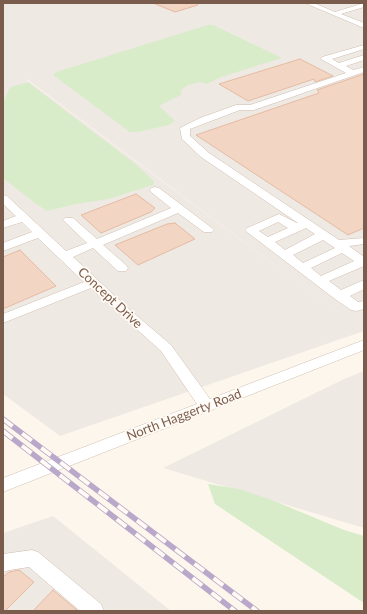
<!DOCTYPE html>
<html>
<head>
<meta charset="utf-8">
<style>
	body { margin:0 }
	#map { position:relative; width:367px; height:614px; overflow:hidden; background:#fdf6ec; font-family:Lato,sans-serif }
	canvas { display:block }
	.frame { position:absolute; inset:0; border:4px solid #7a5c4d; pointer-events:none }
</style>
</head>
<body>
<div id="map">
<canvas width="367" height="614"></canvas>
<div class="frame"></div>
</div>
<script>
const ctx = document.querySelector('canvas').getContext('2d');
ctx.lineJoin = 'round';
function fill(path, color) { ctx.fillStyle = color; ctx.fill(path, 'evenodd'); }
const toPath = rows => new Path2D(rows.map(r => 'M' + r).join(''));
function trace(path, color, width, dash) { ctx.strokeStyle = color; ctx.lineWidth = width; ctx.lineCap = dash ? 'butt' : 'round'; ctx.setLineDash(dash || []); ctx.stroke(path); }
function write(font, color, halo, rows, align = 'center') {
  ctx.font = font + ' Lato,sans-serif'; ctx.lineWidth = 3.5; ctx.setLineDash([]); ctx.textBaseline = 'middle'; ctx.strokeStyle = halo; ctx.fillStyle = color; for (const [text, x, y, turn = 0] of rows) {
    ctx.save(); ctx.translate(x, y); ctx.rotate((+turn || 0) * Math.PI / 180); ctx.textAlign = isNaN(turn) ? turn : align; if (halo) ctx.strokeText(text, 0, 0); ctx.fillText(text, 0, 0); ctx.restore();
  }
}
const industrial = toPath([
	[3,3,364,3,364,331,60,436,3,394],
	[27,79,353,324,357,327,27,80],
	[364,371,364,528,163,468,344,379],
	[53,516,171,611,3,611,3,533]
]);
const green = toPath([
	[208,25,213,25,282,58,221,77,207,84,200,82,188,85,181,90,181,95,159,106,175,121,169,125,138,132,130,132,53,75,56,72],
	[25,83,29,83,134,163,154,181,153,185,108,199,71,205,47,211,35,203,3,178,3,103,10,87],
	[208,484,239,489,272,500,344,530,364,536,364,603,215,504]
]);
const building = toPath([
	[153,3,198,3,198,5,175,12,153,3],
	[300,59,333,76,315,82,314,79,248,101,219,84,300,59],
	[364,74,364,228,348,235,196,135,319,93,317,90,364,74],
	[136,194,155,208,151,212,101,233,81,215,136,194],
	[175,223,195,239,138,265,115,245,167,224,175,223],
	[20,250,56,286,3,309,3,257,20,250],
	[19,570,34,582,5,611,3,611,3,577,9,572,19,570],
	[53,590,78,611,33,611,53,590]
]);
const minor = toPath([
	[305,3,314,3,335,12,364,3,364,7,341,14,364,23,364,28,305,3],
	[364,45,364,49,332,59,339,63,364,55,364,60,346,66,353,70,364,67,364,72,254,110,240,110,190,129,190,136,209,153,339,240,364,238,364,244,349,246,364,257,364,266,329,281,341,290,364,280,364,289,350,296,358,302,364,301,364,309,356,311,351,310,335,299,247,232,245,230,247,228,279,214,297,223,298,223,201,157,182,139,180,128,200,118,236,105,250,105,346,73,321,59,322,57,364,45],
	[278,222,288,228,268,237,259,231,278,222],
	[306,228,315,234,285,250,275,242,306,228],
	[323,240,335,248,303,263,293,255,323,240],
	[342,253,354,261,321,276,311,268,342,253],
	[155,187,159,188,212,228,214,230,212,232,204,232,178,213,103,245,126,265,128,268,126,271,118,271,93,248,73,257,130,310,171,345,210,399,364,340,364,350,3,492,3,478,197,404,161,351,91,288,3,323,3,314,84,282,38,238,3,251,3,243,32,232,22,222,3,228,3,221,16,216,3,204,3,195,7,196,66,251,87,243,65,222,63,220,65,218,73,218,97,239,171,208,151,192,150,190,151,188,155,187],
	[32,550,38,552,101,604,104,611,80,611,29,567,10,570,3,572,3,554,32,550]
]);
const rail = toPath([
	[3,419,257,611],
	[3,431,235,611]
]);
const streetNames = [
	["Concept Drive",110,298,43],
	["North Haggerty Road",184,415,-21]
];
fill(industrial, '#efe9e4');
fill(green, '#d8ecc9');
fill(building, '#f3d5c3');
trace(building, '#e6bba3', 1);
trace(minor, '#d1beb0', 1);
fill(minor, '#fff');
trace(rail, '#b9a8c9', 5.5);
trace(rail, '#fffaf3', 4, [12]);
write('13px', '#7a5c4d', '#fffaf3', streetNames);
</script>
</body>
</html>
